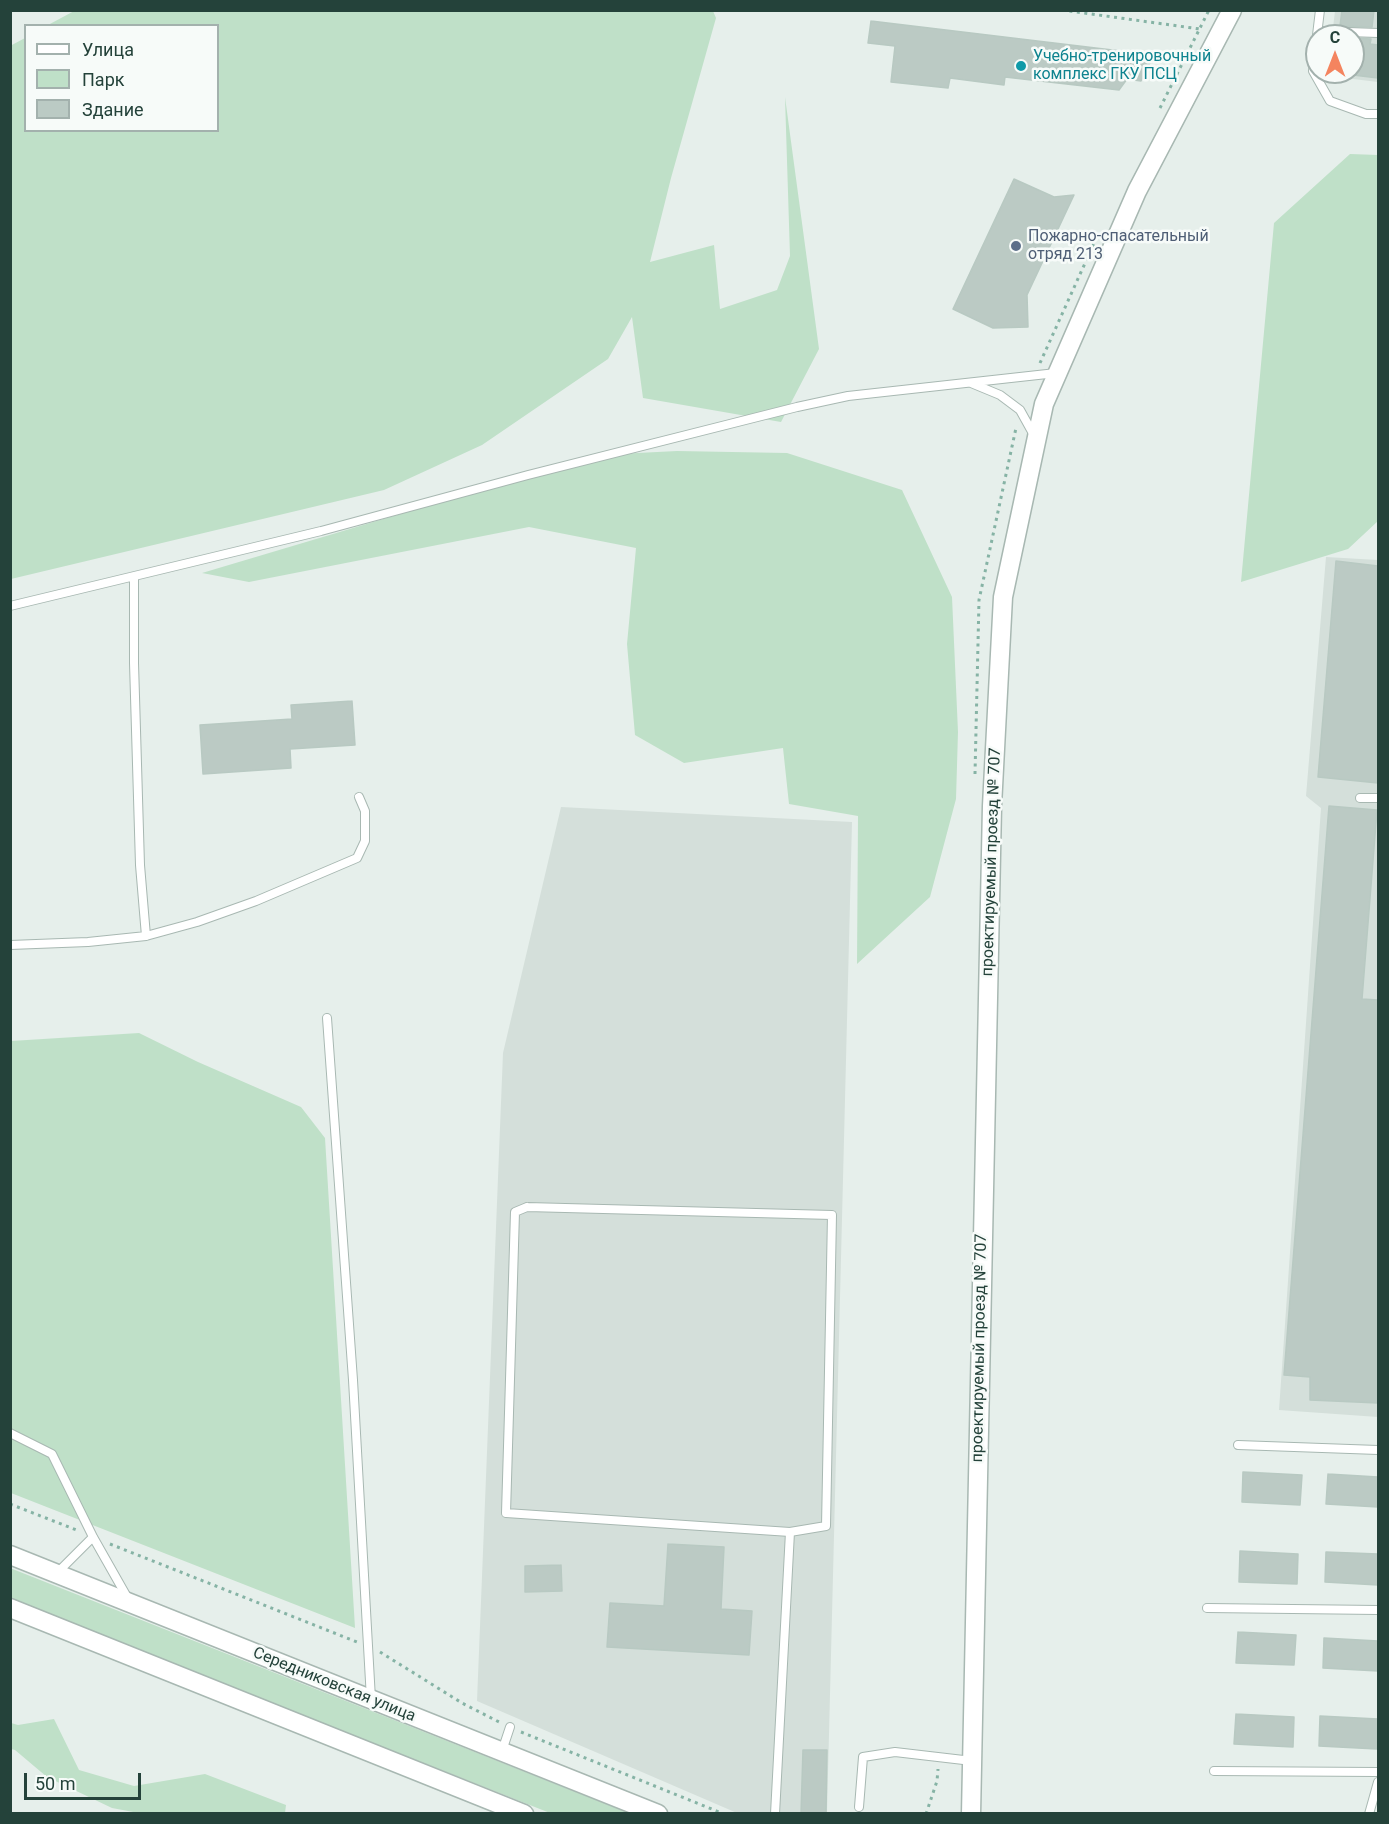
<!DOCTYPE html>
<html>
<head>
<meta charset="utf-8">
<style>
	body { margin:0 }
	#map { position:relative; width:1389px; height:1824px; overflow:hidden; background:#e6efeb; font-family:Roboto,sans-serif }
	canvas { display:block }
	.frame { position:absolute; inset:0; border:12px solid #24423a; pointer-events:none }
	.legend { position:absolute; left:24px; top:24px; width:195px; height:108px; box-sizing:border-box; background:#f7fbf9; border:2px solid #a3b1ad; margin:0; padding:8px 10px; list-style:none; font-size:18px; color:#24423a }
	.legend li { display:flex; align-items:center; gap:12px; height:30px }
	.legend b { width:30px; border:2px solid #a3b1ad }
	.north { position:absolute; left:1305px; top:24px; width:60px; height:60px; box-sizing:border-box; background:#f7fbf9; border:2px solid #a3b1ad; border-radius:50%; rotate:0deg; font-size:16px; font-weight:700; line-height:24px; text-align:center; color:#24423a }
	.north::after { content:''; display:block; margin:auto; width:21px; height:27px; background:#f4845f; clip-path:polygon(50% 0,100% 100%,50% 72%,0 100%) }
	.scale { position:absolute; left:24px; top:1773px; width:117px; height:27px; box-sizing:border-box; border:3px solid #24423a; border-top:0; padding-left:8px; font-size:18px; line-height:21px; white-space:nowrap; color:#24423a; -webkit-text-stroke:4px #f7fbf9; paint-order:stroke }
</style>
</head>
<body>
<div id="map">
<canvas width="1389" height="1824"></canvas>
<div class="frame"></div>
<ul class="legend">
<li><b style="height:8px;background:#fff"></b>Улица</li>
<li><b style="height:16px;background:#bfe0c8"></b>Парк</li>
<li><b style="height:16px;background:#bbcac4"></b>Здание</li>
</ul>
<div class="north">С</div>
<div class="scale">50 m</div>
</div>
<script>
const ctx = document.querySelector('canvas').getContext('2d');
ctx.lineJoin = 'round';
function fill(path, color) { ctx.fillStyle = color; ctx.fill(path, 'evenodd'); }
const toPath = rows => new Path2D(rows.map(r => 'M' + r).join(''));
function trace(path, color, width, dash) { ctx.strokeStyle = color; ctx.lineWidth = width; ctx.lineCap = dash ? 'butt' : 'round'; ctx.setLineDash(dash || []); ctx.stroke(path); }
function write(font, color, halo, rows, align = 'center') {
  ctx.font = font + ' Roboto,sans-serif'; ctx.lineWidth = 5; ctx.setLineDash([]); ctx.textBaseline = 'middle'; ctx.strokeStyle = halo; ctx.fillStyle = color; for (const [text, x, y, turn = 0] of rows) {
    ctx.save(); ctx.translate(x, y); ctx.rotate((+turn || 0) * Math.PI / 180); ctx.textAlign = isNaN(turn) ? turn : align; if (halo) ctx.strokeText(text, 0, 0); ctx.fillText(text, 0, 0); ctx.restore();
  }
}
const built = toPath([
	[1335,11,1378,11,1378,82,1328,76,1328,72,1353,72,1353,36,1332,36],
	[1326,557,1378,560,1378,1417,1279,1410,1321,808,1306,796],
	[561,807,852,822,827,1813,737,1813,477,1701,503,1053]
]);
const green = toPath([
	[76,10,713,11,716,18,671,178,650,262,714,245,720,309,777,290,790,256,785,97,819,349,781,422,643,398,632,317,608,359,482,445,384,490,11,579,10,46,25,38,26,130,218,130,218,26,48,25],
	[1350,154,1378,155,1378,521,1348,549,1241,582,1274,223],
	[677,451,787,453,902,490,952,597,958,732,956,799,930,897,857,964,858,816,789,804,783,748,684,763,635,735,627,644,636,548,529,527,249,582,202,573,598,455],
	[139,1033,198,1062,301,1107,325,1138,355,1628,11,1493,11,1041],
	[10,1568,629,1813,550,1813,11,1600],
	[54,1719,79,1770,134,1786,205,1774,286,1805,285,1813,144,1814,112,1808,47,1777,15,1750,11,1749,11,1723,18,1725]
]);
const building = toPath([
	[1342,10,1374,10,1372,27,1340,26,1342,10],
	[871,21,1154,55,1141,81,1127,79,1119,90,1005,77,1004,85,950,78,948,88,891,82,895,46,868,43,871,21],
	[1353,38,1371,39,1370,44,1378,45,1378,78,1353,75,1353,38],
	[1014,179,1054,197,1074,195,1027,295,1028,327,993,328,953,309,1014,179],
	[1336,561,1378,566,1378,783,1318,777,1336,561],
	[352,701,355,745,290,749,291,768,203,774,200,725,292,719,291,705,352,701],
	[1329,806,1377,810,1362,999,1378,1000,1378,1403,1310,1400,1310,1377,1284,1375,1329,806],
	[1243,1472,1302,1475,1300,1505,1242,1502,1243,1472],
	[1328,1474,1378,1477,1378,1507,1326,1504,1328,1474],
	[668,1544,724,1547,721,1609,752,1611,749,1655,607,1647,610,1603,664,1606,668,1544],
	[1240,1551,1298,1554,1297,1584,1239,1582,1240,1551],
	[1326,1552,1378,1554,1378,1585,1325,1582,1326,1552],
	[561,1565,562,1591,525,1592,525,1566,561,1565],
	[1238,1632,1296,1635,1294,1665,1236,1663,1238,1632],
	[1324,1638,1378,1641,1378,1671,1323,1668,1324,1638],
	[1236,1714,1294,1717,1293,1747,1234,1744,1236,1714],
	[1320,1716,1378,1719,1377,1749,1319,1746,1320,1716],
	[803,1750,827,1750,826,1814,801,1814,803,1750]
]);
const path = toPath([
	[1062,10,1200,29],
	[1160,108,1209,10],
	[1040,363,1095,241],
	[975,774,979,600,1016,428],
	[10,1504,79,1531],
	[110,1544,357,1642],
	[380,1652,462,1703,501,1723],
	[521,1732,724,1814],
	[926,1814,937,1781,938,1769]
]);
const service = toPath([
	[1318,31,1378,33],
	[1317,35,1320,10],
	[1317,37,1313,71,1330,101,1366,114,1378,114],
	[971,383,1000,395,1020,410,1035,437],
	[10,606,321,531,528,475,797,407,848,396,1056,373],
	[1360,798,1378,798],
	[146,936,197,922,256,901,357,858,365,841,365,811,359,797],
	[10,945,88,942,146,936,140,865,134,663,134,577],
	[327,1018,353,1380,371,1699],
	[527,1207,832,1215,826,1526,790,1532,506,1513,515,1212,527,1207],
	[10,1433,52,1454,93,1537,127,1597],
	[1238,1445,1378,1450],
	[58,1572,93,1537],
	[1207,1608,1378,1610],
	[502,1751,510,1727],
	[1214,1771,1378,1772],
	[859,1807,863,1757,895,1752,972,1761],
	[775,1814,790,1532],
	[1369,1814,1378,1782]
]);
const tertiary = toPath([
	[10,1555,658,1814],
	[10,1608,524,1814],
	[971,1814,992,806,1003,597,1044,404,1137,191,1232,10]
]);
const markers = [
	[1021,66,6,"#0f9aa8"],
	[1016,246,6,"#5c6f8a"]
];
const cultureNames = [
	["Учебно-тренировочный",1033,57],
	["комплекс ГКУ ПСЦ",1033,75]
];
const serviceNames = [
	["Пожарно-спасательный",1028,237],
	["отряд 213",1028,255]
];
const streetNames = [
	["проектируемый проезд № 707",992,862,-88],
	["проектируемый проезд № 707",980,1348,-89],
	["Середниковская улица",334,1685,22]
];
fill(built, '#d4dfda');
fill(green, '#bfe0c8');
fill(building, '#bbcac4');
trace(building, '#b8c9c2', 1.5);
trace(service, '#a8b8b2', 10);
trace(tertiary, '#a8b8b2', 21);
trace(path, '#86b3a5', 3, [3, 4.5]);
trace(service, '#fff', 8);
trace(tertiary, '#fff', 18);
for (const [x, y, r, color] of markers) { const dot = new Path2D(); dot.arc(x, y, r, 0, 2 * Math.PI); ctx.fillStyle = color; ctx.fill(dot); trace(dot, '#f7fbf9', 2); }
write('16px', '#0d838f', '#f7fbf9', cultureNames, 'left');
write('16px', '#4e5e75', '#f7fbf9', serviceNames, 'left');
write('16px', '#24423a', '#f7fbf9', streetNames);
</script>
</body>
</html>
